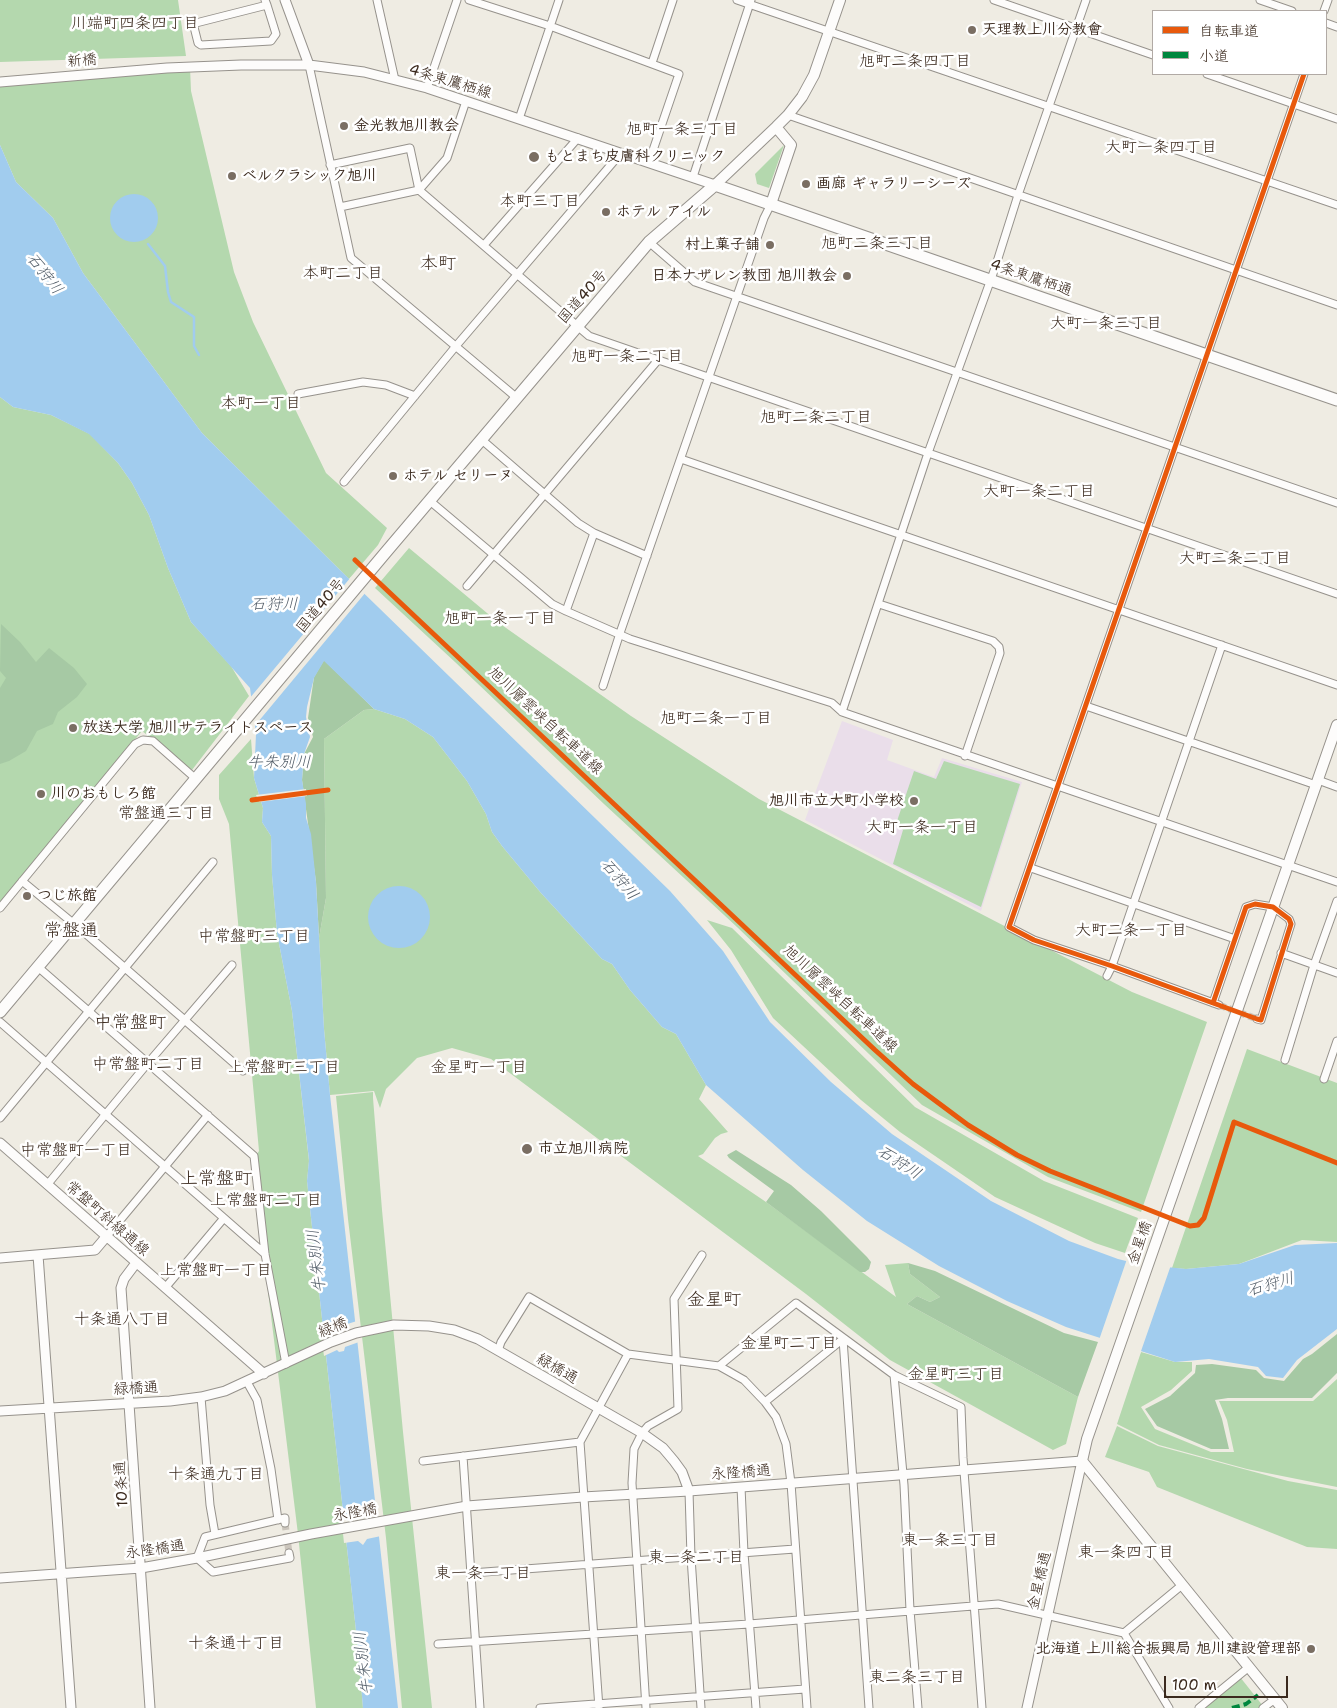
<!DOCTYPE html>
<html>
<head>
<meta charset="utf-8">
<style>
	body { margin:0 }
	#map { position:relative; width:1337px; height:1708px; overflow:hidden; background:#efece3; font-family:"Shantell Sans","Klee One",sans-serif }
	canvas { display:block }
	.legend { position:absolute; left:1152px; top:10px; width:175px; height:65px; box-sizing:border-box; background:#fff; border:1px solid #b1aaa5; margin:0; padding:6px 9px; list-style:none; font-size:15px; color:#3b2a1e }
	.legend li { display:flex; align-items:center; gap:10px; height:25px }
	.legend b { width:25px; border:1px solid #b1aaa5 }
	.scale { position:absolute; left:1164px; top:1676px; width:124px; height:22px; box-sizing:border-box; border:2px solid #3b2a1e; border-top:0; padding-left:6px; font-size:15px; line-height:18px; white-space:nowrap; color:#3b2a1e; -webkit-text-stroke:4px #fff; paint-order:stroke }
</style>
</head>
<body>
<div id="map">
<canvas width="1337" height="1708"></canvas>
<ul class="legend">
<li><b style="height:6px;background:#e8590c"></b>自転車道</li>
<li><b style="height:6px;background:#00873e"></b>小道</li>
</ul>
<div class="scale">100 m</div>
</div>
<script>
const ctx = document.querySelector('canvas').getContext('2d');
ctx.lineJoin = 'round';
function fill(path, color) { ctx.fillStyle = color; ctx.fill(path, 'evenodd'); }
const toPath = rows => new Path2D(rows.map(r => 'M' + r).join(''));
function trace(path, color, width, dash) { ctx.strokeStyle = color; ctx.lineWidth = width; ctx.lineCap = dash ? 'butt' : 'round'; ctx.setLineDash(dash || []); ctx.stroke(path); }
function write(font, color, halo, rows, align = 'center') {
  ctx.font = font + ' "Shantell Sans","Klee One",sans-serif'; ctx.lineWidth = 5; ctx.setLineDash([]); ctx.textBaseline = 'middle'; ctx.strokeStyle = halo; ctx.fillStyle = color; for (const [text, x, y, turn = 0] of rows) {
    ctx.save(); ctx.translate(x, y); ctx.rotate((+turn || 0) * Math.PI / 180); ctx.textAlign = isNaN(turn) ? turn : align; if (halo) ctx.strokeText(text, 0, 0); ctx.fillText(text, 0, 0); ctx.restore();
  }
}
const built = toPath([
	[842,721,893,740,887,760,934,777,942,758,1022,782,981,911,805,820]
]);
const green = toPath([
	[0,0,178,0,186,56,0,62],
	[190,67,191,91,234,272,253,322,326,473,387,528,378,545,349,579,202,433,83,273,53,218,16,182,0,145,0,82],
	[784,145,769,188,757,184,755,174],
	[0,397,13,407,51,415,90,434,118,463,132,483,149,515,168,568,191,622,231,666,249,696,192,770,142,731,0,903],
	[409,548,499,623,631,716,759,799,1132,992,1207,1022,1141,1212,1048,1177,922,1105,737,927,604,804,455,662,375,588],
	[374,709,405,719,433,737,467,781,486,814,492,832,502,846,541,893,602,959,612,964,630,990,662,1027,676,1034,706,1085,699,1099,728,1132,721,1134,715,1138,703,1154,698,1156,766,1202,896,1297,885,1265,908,1263,910,1274,940,1297,930,1302,917,1296,907,1304,1078,1397,1066,1444,1053,1450,890,1360,806,1294,491,1059,452,1048,417,1058,386,1089,380,1108,374,1091,330,1095,324,1029,319,938,326,898,324,739,364,710],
	[251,739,254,778,263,808,262,822,271,836,272,875,277,933,292,1011,309,1161,307,1181,358,1649,363,1708,316,1708,298,1534,252,1162,259,1151,229,824,219,799,219,775],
	[944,761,1020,784,981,907,893,864,903,830,896,824,914,771,936,779],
	[707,920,732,928,915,1107,1044,1181,1138,1218,1125,1253,1095,1243,995,1197,900,1132,861,1100,773,1018,731,950],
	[1247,1049,1337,1083,1337,1242,1302,1240,1239,1264,1186,1269,1172,1268],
	[373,1092,373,1098,382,1210,403,1432,432,1708,402,1708,386,1538,348,1219,336,1096],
	[1141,1352,1175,1362,1192,1362,1192,1371,1171,1390,1141,1407,1155,1429,1211,1452,1234,1452,1227,1420,1219,1401,1313,1401,1337,1379,1337,1487,1247,1469,1159,1445,1117,1424],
	[1117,1426,1158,1446,1288,1481,1337,1490,1337,1549,1307,1547,1157,1487,1149,1472,1105,1457],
	[1240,1677,1263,1706,1261,1708,1200,1708]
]);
const forest = toPath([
	[1,624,20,642,36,662,49,648,74,668,87,684,77,697,58,712,53,724,37,731,26,751,9,761,0,764,0,688,6,678,0,671],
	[324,660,374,709,364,710,324,739,326,898,319,938,316,882,302,780,304,754,313,737,308,718,314,677],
	[736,1150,791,1185,821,1211,867,1257,871,1262,869,1269,865,1272,860,1272,766,1202,774,1191,729,1158,727,1155],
	[908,1263,935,1271,1064,1333,1098,1342,1078,1397,907,1304,917,1296,930,1302,940,1297,910,1274],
	[1337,1334,1337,1373,1312,1398,1228,1398,1215,1400,1222,1419,1229,1449,1211,1449,1157,1426,1145,1409,1170,1396,1195,1373,1196,1365,1212,1364,1256,1370,1264,1378,1284,1381,1303,1359,1312,1354]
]);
const water = toPath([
	[0,145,16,182,53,218,83,273,202,433,341,571,670,891,723,951,770,1022,831,1082,892,1134,991,1201,1069,1241,1118,1259,1138,1264,1186,1269,1239,1264,1295,1245,1337,1243,1337,1329,1297,1360,1283,1378,1266,1376,1258,1367,1209,1359,1175,1362,1066,1327,1007,1301,939,1266,867,1221,803,1170,706,1085,676,1034,662,1027,630,990,612,964,602,959,541,893,502,846,492,832,486,814,467,781,433,737,405,719,374,709,324,661,314,678,307,707,306,717,310,737,304,754,302,780,306,804,306,818,311,834,316,882,324,1029,330,1095,398,1708,363,1708,358,1649,307,1181,309,1160,292,1011,277,933,272,875,271,836,262,822,263,808,254,778,256,734,250,688,191,622,168,568,149,515,132,483,118,463,89,434,51,415,13,407,0,397],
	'110 218a24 24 0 1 1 48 0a24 24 0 1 1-48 0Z',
	'368 917a31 31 0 1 1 62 0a31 31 0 1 1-62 0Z'
]);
const pier = toPath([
	[351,577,366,592,253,728,249,699],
	[306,789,307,796,259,802,256,795],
	[1127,1259,1171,1265,1140,1354,1099,1340],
	[357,1321,359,1342,345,1347,344,1351,339,1352,337,1350,324,1356,321,1335,335,1328,337,1324,339,1323,344,1325],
	[358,1507,363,1511,377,1508,381,1536,367,1539,363,1545,358,1541,344,1543,341,1515,354,1513]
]);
const stream = toPath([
	[148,244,165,266,168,292,171,302,194,317,194,346,199,355]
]);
const minorTunnel = toPath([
	[1219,1005,1257,1019],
	[285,1523,289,1553]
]);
const minor = toPath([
	[265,0,267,5,276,34,271,41,201,45,198,43,194,27,196,23,267,5],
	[377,0,395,80],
	[469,0,550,26,679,74,649,162],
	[737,0,1337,205],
	[994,0,1153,55],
	[1260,0,1292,11],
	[1324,11,1328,0],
	[1326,23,1337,27],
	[652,63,673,0],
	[309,65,351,258,517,398],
	[1207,74,1337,119],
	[427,88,457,0],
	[788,115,1337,305],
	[519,119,559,0],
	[330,165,410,148,419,190,589,336,1337,594],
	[693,177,751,0],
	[340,207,419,190,447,158,466,101],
	[649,242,695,282,1337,503],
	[484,245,578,138],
	[298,394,363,382,386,385,415,396],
	[482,440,578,523,594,533,647,556],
	[681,459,1337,685],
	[344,482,456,346,621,153],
	[430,501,552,604,566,611,630,639,832,703,842,712,1337,882],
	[467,586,658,360],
	[879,604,993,641,999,647,1000,653,965,756],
	[566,611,594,533],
	[603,686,620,633,764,218,771,204],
	[1086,706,1316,785],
	[842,712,928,453,995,268,1018,195,1086,0],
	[1318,780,1337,787],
	[1031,868,1235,939],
	[22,881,85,933,243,1071],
	[0,908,135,744,143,740,153,741,196,779],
	[1281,953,1337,973],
	[38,967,254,1156,265,1254,286,1364],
	[1107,976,1112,966,1222,645],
	[1213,1003,1246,907,1255,904,1273,907,1289,919,1291,924,1261,1020,1257,1019],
	[1219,1005,1112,966,1034,940,1009,927,1304,74],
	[0,1022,265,1254],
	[1285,1060,1314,965,1337,901],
	[1324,1079,1337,1041],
	[0,1118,213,862],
	[47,1185,148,1063,232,965],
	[106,1237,208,1115],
	[165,1288,224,1218],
	[843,1339,869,1708],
	[498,1351,501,1342,529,1297,628,1354,719,1366,744,1380,765,1402,776,1417,786,1444,791,1483,807,1708],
	[719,1366,796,1303,894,1375,961,1407,963,1458,982,1708],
	[894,1375,904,1485,910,1610,918,1708],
	[247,1382,257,1400,271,1469,278,1520],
	[201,1397,210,1505,215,1534],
	[765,1402,843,1339],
	[580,1442,599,1708],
	[463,1456,480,1708],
	[423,1461,580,1442,628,1354],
	[741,1487,744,1553,756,1708],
	[689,1491,691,1557,701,1708],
	[285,1523,285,1518,205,1537,197,1558,213,1572,290,1558,289,1553],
	[471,1573,795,1549],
	[1124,1633,1182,1585],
	[438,1644,749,1624,998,1604,1124,1633,1169,1708],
	[540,1708,805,1689],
	[646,1708,632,1483,634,1449,642,1433,648,1426,678,1409,674,1299,702,1255],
	[1199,1708,1249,1667],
	[1263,1708,1275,1699]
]);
const tertiary = toPath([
	[285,0,309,65],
	[0,82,167,68,241,65,309,65,364,72,427,88,715,185],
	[0,1143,264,1374],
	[38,1255,71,1708],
	[0,1258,95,1250,106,1237],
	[136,1263,124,1279,121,1288,150,1708],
	[0,1411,170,1401,201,1397,225,1391,331,1342,356,1333,394,1325,429,1326,454,1330,478,1339,642,1433,663,1448,674,1461,682,1472,689,1491],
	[0,1578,141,1568,197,1558,311,1534,467,1506,583,1497,689,1491,1082,1461,1027,1708]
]);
const secondary = toPath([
	[715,185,776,127,788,115,802,97,814,75,840,0],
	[771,204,791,145,776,127],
	[1282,1708,1082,1461,1087,1439,1337,725]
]);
const trunk = toPath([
	[0,1012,386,552,649,242,715,185,1337,400]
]);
const quiet = toPath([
	[1232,1708,1246,1704,1258,1695]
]);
const cycleway = toPath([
	[355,560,875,1050,913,1084,968,1125,1017,1155,1050,1171,1190,1226,1198,1225,1204,1218,1234,1122,1337,1163],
	[252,800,328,790],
	[1213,1003,1246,907,1255,904,1273,907,1289,919,1291,924,1261,1020,1257,1019,1213,1003,1112,966,1034,940,1009,927,1304,74]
]);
const markers = [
	[972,30,5,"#7a6e63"],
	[344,126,5,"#7a6e63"],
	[534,157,6,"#7a6e63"],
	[232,176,5,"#7a6e63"],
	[806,184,5,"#7a6e63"],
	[606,212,5,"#7a6e63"],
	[770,245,5,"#7a6e63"],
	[847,276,5,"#7a6e63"],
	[393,476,5,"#7a6e63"],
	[73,728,5,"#7a6e63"],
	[41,794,5,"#7a6e63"],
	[914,801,5,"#7a6e63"],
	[27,896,5,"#7a6e63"],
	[527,1149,6,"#7a6e63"],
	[1311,1649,5,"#7a6e63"]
];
const poiNames = [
	["天理教上川分教會",982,30],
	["金光教旭川教会",354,126],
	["もとまち皮膚科クリニック",545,157],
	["ベルクラシック旭川",242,176],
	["画廊 ギャラリーシーズ",816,184],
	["ホテル アイル",616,212],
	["村上菓子舗",760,245,"right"],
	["日本ナザレン教団 旭川教会",837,276,"right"],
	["ホテル セリーヌ",403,476],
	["放送大学 旭川サテライトスペース",83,728],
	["川のおもしろ館",51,794],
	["旭川市立大町小学校",904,801,"right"],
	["つじ旅館",37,896],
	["市立旭川病院",538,1149],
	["北海道 上川総合振興局 旭川建設管理部",1301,1649,"right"]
];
const streetNames = [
	["新橋",82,61,-5],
	["4条東鷹栖線",450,82,17],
	["4条東鷹栖通",1031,278,19],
	["国道40号",583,297,-49],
	["国道40号",321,606,-50],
	["旭川層雲峡自転車道線",545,721,43],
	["旭川層雲峡自転車道線",840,999,43],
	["常盤町斜線通線",107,1219,41],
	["金星橋",1140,1243,-71],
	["緑橋",333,1328,-22],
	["緑橋通",557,1369,30],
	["緑橋通",136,1389,-3],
	["永隆橋通",741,1473,-4],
	["10条通",122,1484,-94],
	["永隆橋",355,1513,-10],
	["永隆橋通",155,1550,-8],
	["金星橋通",1040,1581,-77]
];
const neighbourhoodNames = [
	["川端町四条四丁目",135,24],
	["旭町二条四丁目",915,62],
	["旭町一条三丁目",682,130],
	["大町一条四丁目",1161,148],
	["本町三丁目",540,202],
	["旭町二条三丁目",877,244],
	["本町二丁目",343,274],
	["大町一条三丁目",1106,324],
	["旭町一条二丁目",627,357],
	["本町一丁目",261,404],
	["旭町二条二丁目",816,418],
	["大町一条二丁目",1039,492],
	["大町二条二丁目",1235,559],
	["旭町一条一丁目",500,619],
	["旭町二条一丁目",716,719],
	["常盤通三丁目",166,814],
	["大町一条一丁目",922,828],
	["大町二条一丁目",1131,931],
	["中常盤町三丁目",254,937],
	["中常盤町二丁目",148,1065],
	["上常盤町三丁目",284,1068],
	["金星町一丁目",479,1068],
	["中常盤町一丁目",76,1151],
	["上常盤町二丁目",266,1201],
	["上常盤町一丁目",216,1271],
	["十条通八丁目",122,1320],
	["金星町二丁目",789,1344],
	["金星町三丁目",956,1375],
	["十条通九丁目",216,1475],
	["東一条三丁目",950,1541],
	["東一条四丁目",1126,1553],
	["東一条二丁目",696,1558],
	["東一条一丁目",483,1574],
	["十条通十丁目",236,1644],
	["東二条三丁目",917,1678]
];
const waterNames = [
	["石狩川",44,274,52],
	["石狩川",274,605],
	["牛朱別川",279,763],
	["石狩川",619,880,50],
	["石狩川",899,1163,33],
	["牛朱別川",317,1261,-97],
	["石狩川",1271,1285,-16],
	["牛朱別川",364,1663,-97]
];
const quarterNames = [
	["本町",438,264],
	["常盤通",71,931],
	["中常盤町",130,1023],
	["上常盤町",216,1179],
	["金星町",714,1300]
];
fill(built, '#eadeea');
fill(green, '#b4d8ae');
fill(forest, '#a6c9a4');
fill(water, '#a1ccee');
fill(pier, '#efece3');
trace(stream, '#a1ccee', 2.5);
trace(minorTunnel, '#cbc5bc', 7, [7, 3.5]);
trace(minor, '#96928c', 9);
trace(tertiary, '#96928c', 11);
trace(secondary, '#96928c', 12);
trace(trunk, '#96928c', 13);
trace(minor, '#fdfcfb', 7);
trace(tertiary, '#fdfcfb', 9);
trace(secondary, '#fdfcfb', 10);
trace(trunk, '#fdfcfb', 11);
trace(quiet, '#00873e', 4, [8, 4]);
trace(cycleway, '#e8590c', 5);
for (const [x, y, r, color] of markers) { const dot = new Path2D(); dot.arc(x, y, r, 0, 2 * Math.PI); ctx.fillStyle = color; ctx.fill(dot); trace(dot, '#fff', 2); }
write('bold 15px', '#3b2a1e', '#fff', poiNames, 'left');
write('15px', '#3b2a1e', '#fff', streetNames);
write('16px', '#3b2a1e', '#fff', neighbourhoodNames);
write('italic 16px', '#535e69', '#fff', waterNames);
write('18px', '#3b2a1e', '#fff', quarterNames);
</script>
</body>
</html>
